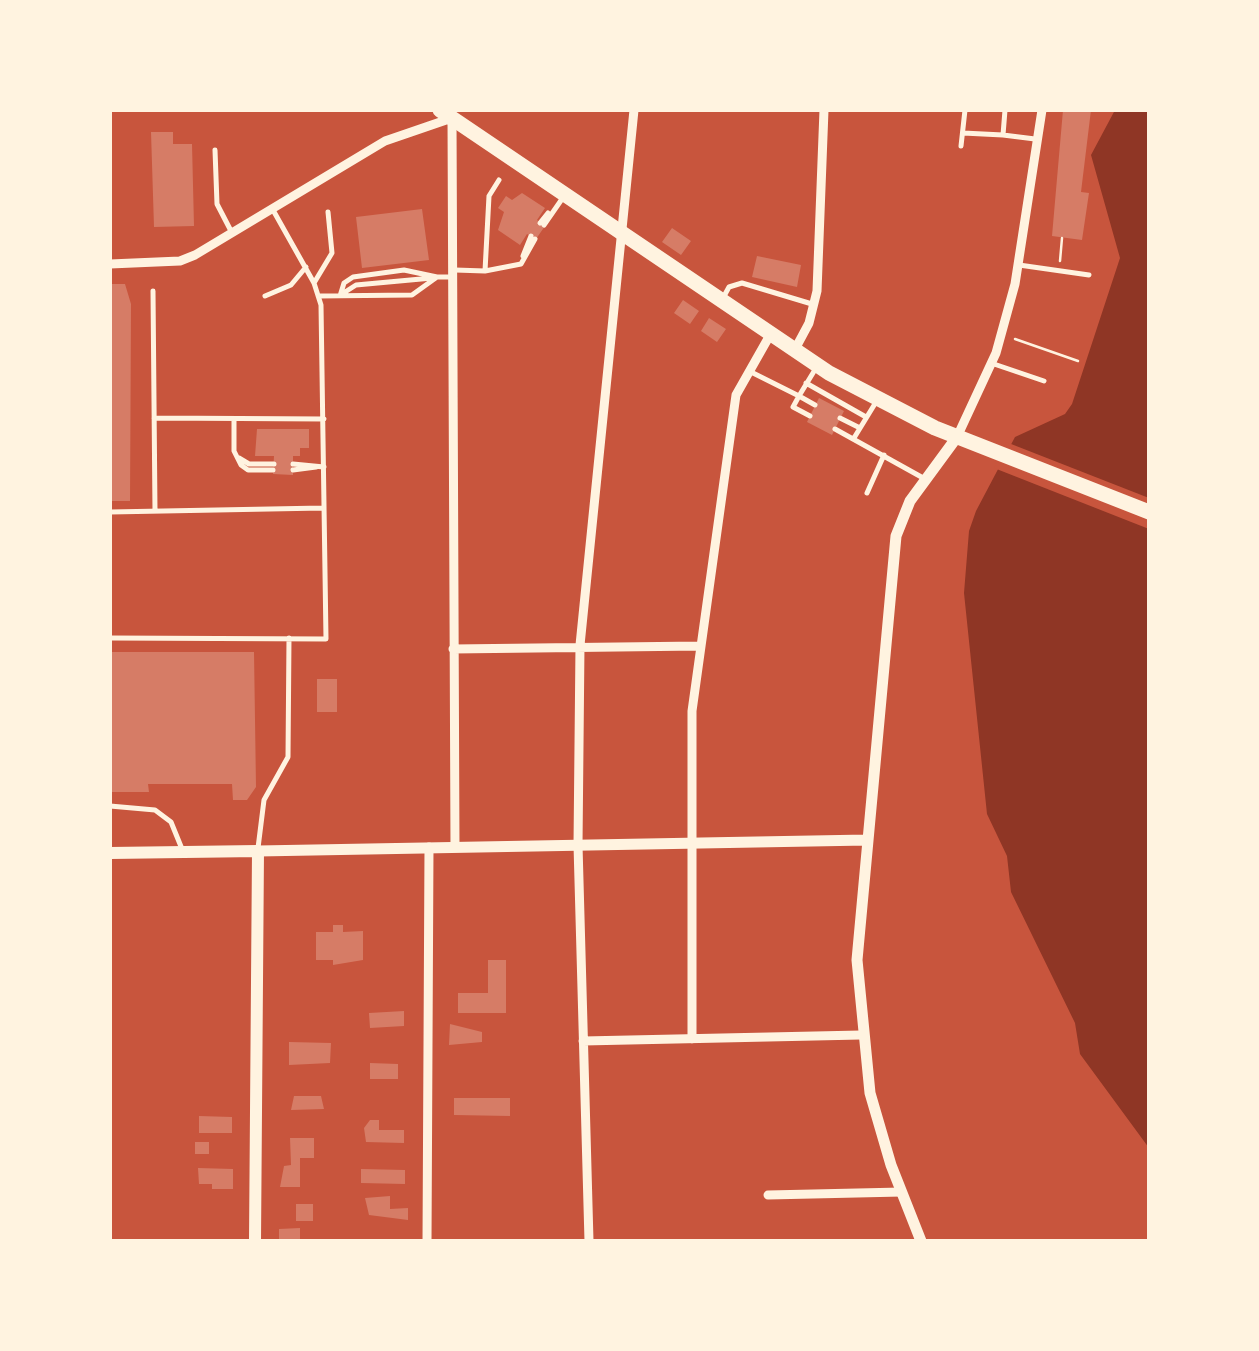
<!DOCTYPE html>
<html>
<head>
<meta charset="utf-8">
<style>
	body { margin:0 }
	#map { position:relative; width:1259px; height:1351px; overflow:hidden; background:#c8553d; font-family:"Alegreya Sans",sans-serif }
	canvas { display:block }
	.frame { position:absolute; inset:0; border:112px solid #fff3e0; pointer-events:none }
</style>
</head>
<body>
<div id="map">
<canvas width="1259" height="1351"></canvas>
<div class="frame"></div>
</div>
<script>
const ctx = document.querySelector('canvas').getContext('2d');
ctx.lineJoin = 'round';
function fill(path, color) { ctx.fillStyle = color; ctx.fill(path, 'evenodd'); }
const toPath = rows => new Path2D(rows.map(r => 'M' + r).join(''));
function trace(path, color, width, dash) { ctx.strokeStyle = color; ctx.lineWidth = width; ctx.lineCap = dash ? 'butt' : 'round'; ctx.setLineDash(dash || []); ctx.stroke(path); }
const water = toPath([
	[1115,110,1149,110,1149,1148,1080,1054,1075,1023,1011,892,1007,856,987,814,964,593,969,531,976,511,1015,437,1065,414,1072,404,1120,258,1091,155]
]);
const pier = toPath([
	[1006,442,1149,498,1149,529,994,468]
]);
const building = toPath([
	[1063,110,1091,110,1081,192,1089,193,1082,240,1052,236],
	[151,132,173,132,173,144,192,144,194,226,154,227],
	[522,193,545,208,537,220,545,226,536,239,527,234,520,245,498,230,504,212,498,208,506,196,512,200],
	[422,209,429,260,362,268,356,217],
	[672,228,691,241,681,255,662,242],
	[757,256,801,265,797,287,752,277],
	[110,284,125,284,131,304,130,501,110,501],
	[683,300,699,311,690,324,674,313],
	[709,318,726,329,717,342,701,331],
	[819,398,844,411,832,435,807,422],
	[257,429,309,429,309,448,300,448,300,456,293,456,293,475,273,474,274,456,255,456],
	[110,652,254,652,256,787,247,800,233,800,232,784,148,784,149,792,110,792],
	[317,679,337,679,337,712,317,712],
	[333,925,343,925,343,932,363,931,363,960,333,965,333,960,316,960,316,932,333,932],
	[488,960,506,960,506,1013,458,1013,458,993,488,993],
	[404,1011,404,1026,370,1028,369,1013],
	[450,1024,482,1032,482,1042,449,1045],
	[289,1042,331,1043,330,1063,289,1065],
	[370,1063,398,1064,398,1079,370,1079],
	[294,1096,321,1096,324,1109,291,1110],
	[454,1098,510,1098,510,1116,454,1115],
	[199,1116,232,1117,232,1133,199,1133],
	[370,1120,379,1120,379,1130,404,1130,404,1143,366,1142,364,1128],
	[290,1138,314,1138,314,1158,300,1158,300,1187,280,1187,284,1166,291,1165],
	[195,1142,209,1142,209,1154,195,1154],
	[198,1168,233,1169,233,1189,212,1189,212,1184,199,1184],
	[361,1169,405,1170,405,1184,361,1183],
	[390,1196,390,1209,408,1208,408,1220,369,1215,365,1198],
	[296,1204,313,1204,313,1221,296,1221],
	[300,1228,300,1241,279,1241,279,1229]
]);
const path = toPath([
	[1060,261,1062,238],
	[1015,339,1078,361]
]);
const service = toPath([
	[1005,110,1003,135,1035,139],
	[963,133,1003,135],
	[961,146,965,110],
	[215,150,217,204,231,231],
	[540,223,548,213],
	[544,225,562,199],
	[523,256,531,236],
	[1019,265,1089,275],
	[455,270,485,271,489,196,499,180],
	[485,271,521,264,535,239],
	[314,283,332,253,328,212],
	[153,291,155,511],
	[342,294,356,285,432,278],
	[265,296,291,285,306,267],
	[318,296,412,295,437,277,452,277],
	[340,296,344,283,353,277,404,270,437,277],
	[723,298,729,287,742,283,812,304],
	[991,363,1044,381],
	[749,371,799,396,816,368],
	[806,383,866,417],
	[810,416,793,407,799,396,815,405],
	[154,418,324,419],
	[840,418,860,428],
	[234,419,234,451,241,465,248,470,273,470],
	[835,429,925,479],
	[854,438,876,402],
	[239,458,249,464,274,464],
	[293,464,324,467],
	[293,470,316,467],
	[867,493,884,455],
	[110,512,323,508],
	[110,638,326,639,321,305,314,283,273,210],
	[110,806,155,810,171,822,182,849],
	[258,848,264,800,288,757,289,638]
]);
const minor = toPath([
	[452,118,455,847],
	[110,264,180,261,195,255,385,141,452,118],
	[794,351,809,323,817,291,824,110],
	[957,437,996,353,1015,284,1042,110],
	[453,649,700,646],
	[692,1039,692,711,736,395,770,335],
	[583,1041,861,1035],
	[768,1195,902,1192],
	[427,1241,429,847],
	[589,1241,578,845,580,645,634,110]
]);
const tertiary = toPath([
	[258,851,867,840],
	[921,1241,891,1165,870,1093,857,960,896,536,910,501,957,437]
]);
const secondary = toPath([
	[110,853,258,851,255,1241]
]);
const primary = toPath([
	[440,110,829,373,935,428,1149,512]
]);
fill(water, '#8f3625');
fill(pier, '#c8553d');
fill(building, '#d67c66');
trace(path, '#fff3e0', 2.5);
trace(service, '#fff3e0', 5);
trace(minor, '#fff3e0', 9);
trace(tertiary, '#fff3e0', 11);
trace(secondary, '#fff3e0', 12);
trace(primary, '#fff3e0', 15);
</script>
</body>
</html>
